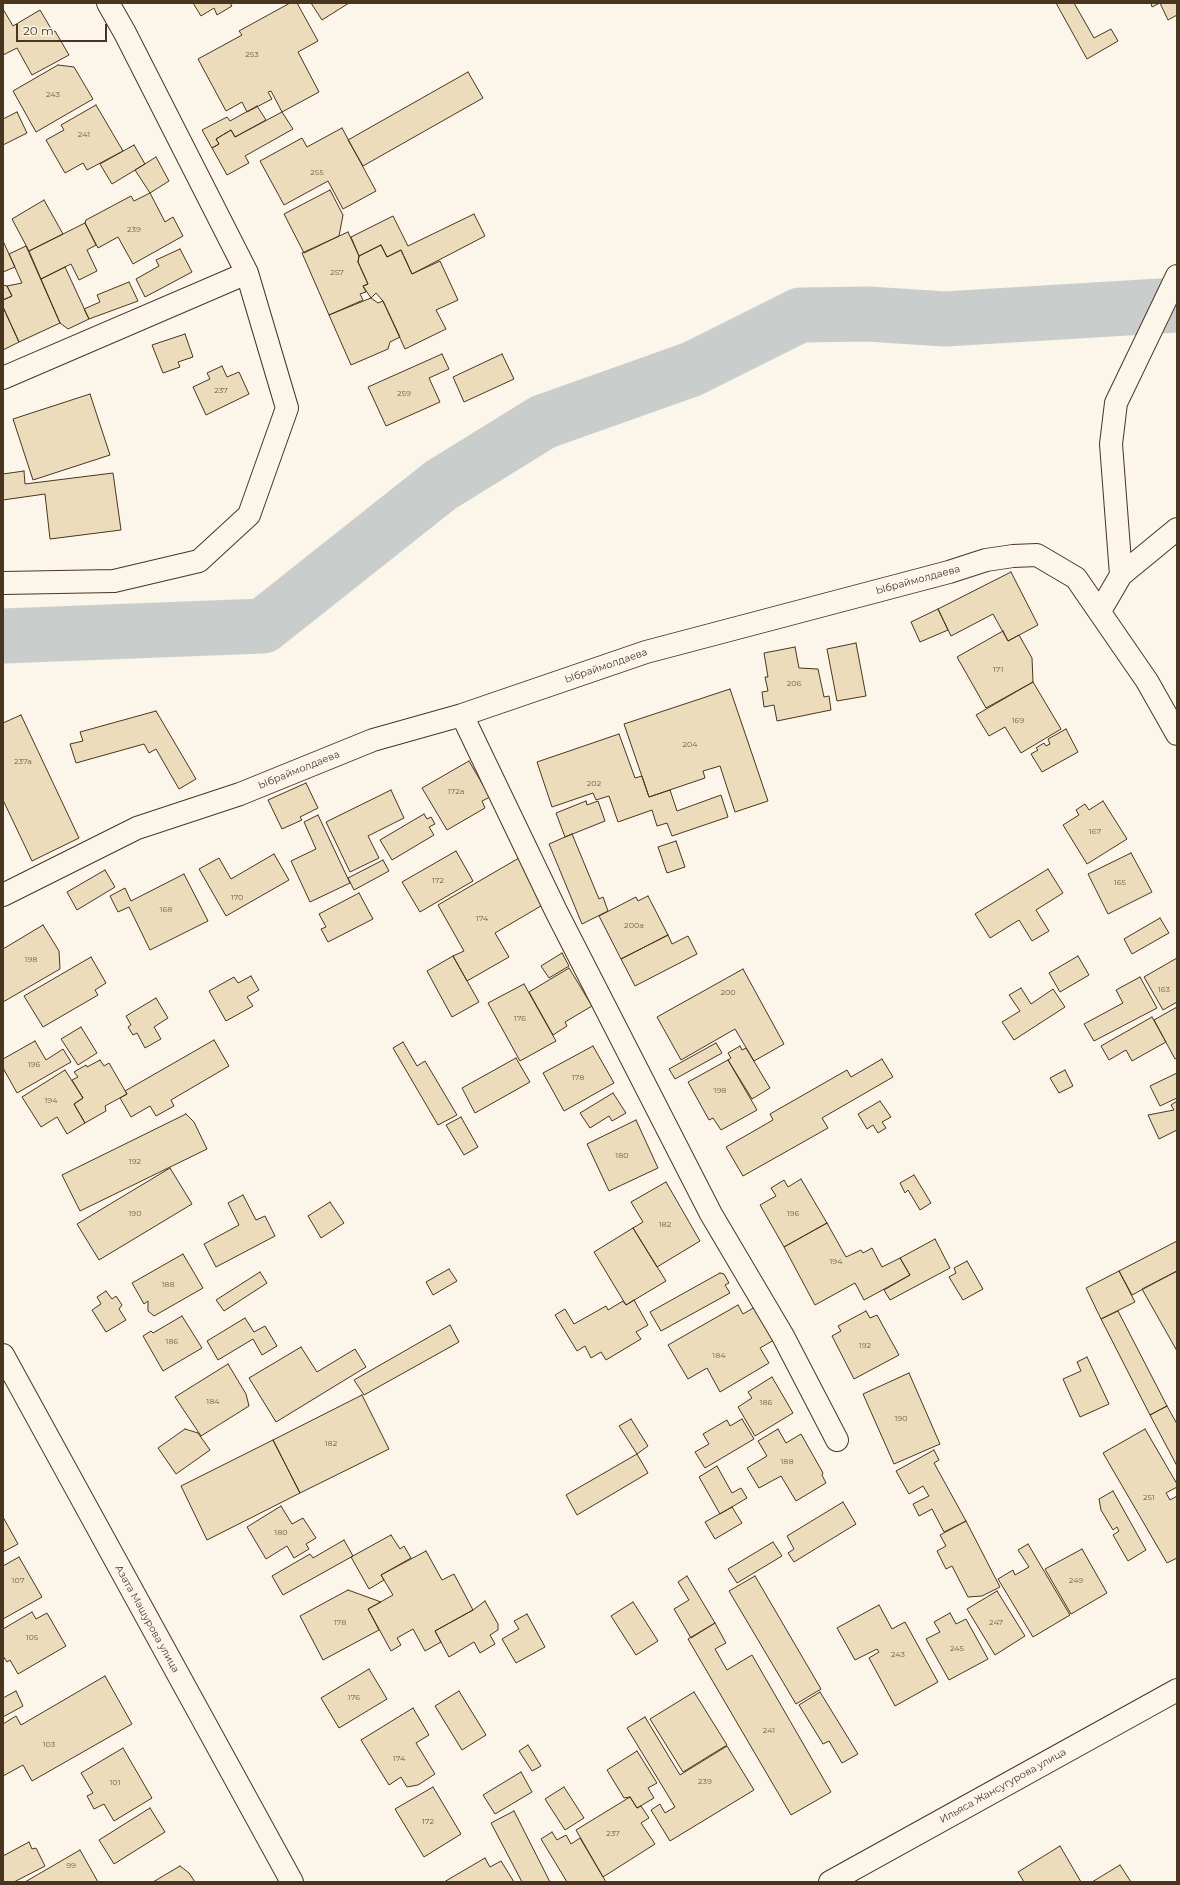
<!DOCTYPE html>
<html>
<head>
<meta charset="utf-8">
<style>
	body { margin:0 }
	#map { position:relative; width:1180px; height:1885px; overflow:hidden; background:#fbf6e9; font-family:Montserrat,sans-serif }
	canvas { display:block }
	.frame { position:absolute; inset:0; border:4px solid #4a3520; pointer-events:none }
	.scale { position:absolute; left:16px; top:24px; width:91px; height:18px; box-sizing:border-box; border:2px solid #4a3520; border-top:0; padding-left:5px; font-size:12px; line-height:14px; white-space:nowrap; color:#4a3520; -webkit-text-stroke:3px #fbf6e9; paint-order:stroke }
</style>
</head>
<body>
<div id="map">
<canvas width="1180" height="1885"></canvas>
<div class="frame"></div>
<div class="scale">20 m</div>
</div>
<script>
const ctx = document.querySelector('canvas').getContext('2d');
ctx.lineJoin = 'round';
const toPath = rows => new Path2D(rows.map(r => 'M' + r).join(''));
function trace(path, color, width, dash) { ctx.strokeStyle = color; ctx.lineWidth = width; ctx.lineCap = dash ? 'butt' : 'round'; ctx.setLineDash(dash || []); ctx.stroke(path); }
function fill(path, color) { ctx.fillStyle = color; ctx.fill(path, 'evenodd'); }
function write(font, color, halo, rows, align = 'center') {
  ctx.font = font + ' Montserrat,sans-serif'; ctx.lineWidth = 3; ctx.setLineDash([]); ctx.textBaseline = 'middle'; ctx.strokeStyle = halo; ctx.fillStyle = color; for (const [text, x, y, turn = 0] of rows) {
    ctx.save(); ctx.translate(x, y); ctx.rotate((+turn || 0) * Math.PI / 180); ctx.textAlign = isNaN(turn) ? turn : align; if (halo) ctx.strokeText(text, 0, 0); ctx.fillText(text, 0, 0); ctx.restore();
  }
}
const river = toPath([
	[3,636,263,626,441,485,543,422,692,369,800,315,868,314,945,319,1177,305]
]);
const building = toPath([
	[193,3,230,3,232,6,217,15,214,8,201,16,193,3],
	[290,3,297,3,318,41,298,52,319,92,282,112,271,91,268,92,272,99,247,112,242,102,226,111,198,59,242,35,239,31,290,3],
	[311,3,349,3,322,20,311,3],
	[1056,3,1074,3,1094,38,1111,29,1118,41,1087,59,1056,3],
	[1151,3,1177,3,1177,15,1168,20,1160,3,1152,7,1151,3],
	[3,9,13,26,40,10,53,32,55,31,69,55,32,75,17,48,3,55,3,9],
	[58,65,74,67,93,99,36,132,13,91,58,65],
	[468,72,483,98,363,166,348,140,468,72],
	[96,105,123,151,87,170,83,163,65,173,46,140,64,130,61,125,96,105],
	[257,106,266,120,235,137,231,130,216,139,219,144,212,148,202,130,227,117,230,121,257,106],
	[17,112,27,133,3,145,3,119,17,112],
	[282,112,293,129,245,156,249,163,227,175,212,148,219,144,216,139,231,130,235,137,282,112],
	[342,128,376,191,343,209,328,181,284,205,260,161,302,138,307,147,342,128],
	[134,145,145,164,112,184,100,164,134,145],
	[156,157,169,181,150,193,135,170,156,157],
	[330,190,343,215,339,236,304,253,284,214,330,190],
	[150,193,165,222,173,217,183,236,133,264,118,237,98,248,85,223,86,220,131,196,134,201,150,193],
	[44,200,63,234,29,251,12,219,44,200],
	[474,214,485,236,412,274,401,250,387,257,381,245,359,256,351,237,393,216,408,246,474,214],
	[85,223,96,245,87,250,97,271,79,280,71,264,41,279,29,251,85,223],
	[348,232,359,256,358,262,368,284,363,286,366,292,360,294,363,300,329,315,302,253,348,232],
	[3,241,15,267,3,272,3,241],
	[381,245,387,257,401,250,412,274,440,261,458,300,436,310,446,329,405,349,383,301,376,293,371,298,363,286,368,284,358,262,359,256,381,245],
	[26,246,60,323,19,342,3,307,3,300,12,296,7,286,22,283,9,254,26,246],
	[180,249,192,272,145,297,136,279,159,266,156,260,180,249],
	[65,267,89,319,68,329,60,323,41,279,65,267],
	[129,282,138,301,89,319,84,309,100,302,97,295,129,282],
	[3,285,7,286,12,296,3,300,3,285],
	[371,298,378,303,383,301,400,337,390,342,388,349,351,365,329,315,371,298],
	[3,307,19,342,3,350,3,307],
	[185,334,193,357,178,362,180,367,163,373,152,345,185,334],
	[442,354,449,369,429,378,440,402,386,426,368,387,442,354],
	[502,354,514,379,464,402,453,377,502,354],
	[222,366,227,377,239,372,249,394,206,415,193,387,210,379,207,373,222,366],
	[90,394,110,455,33,480,13,419,90,394],
	[24,471,25,484,113,473,121,530,50,539,45,494,3,500,3,474,24,471],
	[1011,572,1038,625,1008,641,993,614,951,636,938,609,1011,572],
	[938,609,948,630,920,642,911,622,938,609],
	[1003,631,1008,641,1019,635,1032,658,1033,682,986,708,957,657,1003,631],
	[856,643,866,696,837,701,827,649,856,643],
	[795,647,799,668,818,669,824,697,829,696,831,710,777,721,774,705,764,707,762,692,768,691,765,677,768,677,764,653,795,647],
	[1033,682,1061,729,1021,753,1005,727,989,736,976,715,1033,682],
	[730,689,768,801,735,812,720,766,703,771,705,778,649,797,624,724,730,689],
	[156,711,196,779,179,789,156,749,149,753,144,744,76,763,70,744,83,741,80,732,156,711],
	[21,715,79,838,32,861,3,800,3,723,21,715],
	[1066,729,1078,752,1042,772,1031,754,1038,750,1036,748,1044,743,1046,746,1050,744,1048,739,1066,729],
	[619,734,635,778,642,776,649,797,670,790,677,811,721,795,728,817,672,836,667,823,657,826,652,810,618,822,609,796,596,800,593,793,552,807,537,762,619,734],
	[469,761,490,797,482,801,485,808,447,830,422,788,469,761],
	[306,783,318,808,300,817,302,820,282,829,268,800,306,783],
	[391,790,404,818,368,836,379,858,350,872,326,822,391,790],
	[586,801,587,805,598,801,605,821,565,837,556,813,586,801],
	[1103,801,1127,839,1087,864,1063,825,1079,815,1076,810,1085,804,1089,810,1103,801],
	[424,814,427,819,431,817,435,824,429,827,434,835,392,860,380,840,424,814],
	[318,815,350,883,310,902,291,861,316,849,304,822,318,815],
	[572,834,599,899,603,897,608,911,582,924,549,844,572,834],
	[676,841,685,867,667,873,658,847,676,841],
	[456,851,473,881,420,912,402,882,456,851],
	[1131,853,1152,892,1108,914,1088,874,1131,853],
	[274,854,289,880,226,916,199,869,219,858,231,879,274,854],
	[519,858,546,903,495,933,509,957,467,981,453,956,464,951,438,905,519,858],
	[383,860,389,871,354,890,348,878,383,860],
	[1048,869,1063,893,1036,910,1049,931,1032,941,1019,920,990,938,975,914,1048,869],
	[105,870,115,887,77,910,67,892,105,870],
	[184,874,208,921,150,950,129,907,118,912,110,896,125,888,131,901,184,874],
	[359,893,373,919,328,942,321,929,326,927,319,914,359,893],
	[648,896,668,935,621,959,599,916,636,897,638,901,648,896],
	[1160,918,1169,933,1132,954,1124,939,1160,918],
	[43,925,59,951,60,969,3,1002,3,949,43,925],
	[668,935,672,944,688,936,697,954,635,986,621,959,668,935],
	[562,953,569,966,549,978,541,966,562,953],
	[453,956,479,1002,452,1017,427,971,453,956],
	[1078,956,1089,975,1060,992,1049,973,1078,956],
	[91,957,106,983,95,990,98,995,43,1027,24,996,91,957],
	[1177,958,1177,1002,1163,1010,1144,977,1177,958],
	[569,968,592,1006,565,1022,567,1026,553,1035,529,992,569,968],
	[743,969,784,1044,754,1061,735,1029,681,1060,657,1017,743,969],
	[251,976,259,990,247,997,253,1006,226,1021,209,991,234,977,238,983,251,976],
	[1140,977,1157,1008,1094,1041,1084,1024,1123,1003,1116,990,1140,977],
	[524,984,556,1041,520,1061,488,1003,524,984],
	[1021,988,1031,1004,1053,989,1065,1007,1014,1040,1002,1022,1020,1011,1009,995,1021,988],
	[156,998,168,1018,154,1027,161,1039,145,1048,137,1033,133,1035,128,1027,131,1025,126,1016,156,998],
	[1177,1007,1177,1058,1175,1059,1154,1020,1177,1007],
	[1152,1017,1166,1042,1132,1061,1126,1050,1109,1060,1101,1046,1152,1017],
	[81,1027,97,1053,78,1065,61,1039,81,1027],
	[214,1040,229,1066,171,1100,174,1106,156,1116,150,1106,131,1117,120,1098,127,1094,125,1091,214,1040],
	[35,1041,46,1060,63,1049,71,1062,17,1093,3,1068,3,1059,35,1041],
	[403,1042,417,1066,425,1061,457,1115,438,1125,393,1048,403,1042],
	[716,1043,722,1053,675,1079,669,1069,716,1043],
	[593,1046,614,1083,564,1111,543,1073,593,1046],
	[740,1046,742,1050,746,1048,770,1088,752,1099,728,1060,731,1058,728,1053,740,1046],
	[516,1058,530,1082,475,1113,462,1088,516,1058],
	[882,1059,893,1077,822,1118,828,1128,743,1176,726,1147,773,1120,770,1114,847,1070,851,1077,882,1059],
	[100,1060,104,1066,109,1063,127,1094,105,1106,106,1111,85,1123,74,1104,83,1098,72,1080,78,1077,74,1072,86,1065,87,1067,100,1060],
	[728,1060,757,1110,721,1130,713,1118,709,1120,688,1082,728,1060],
	[65,1070,83,1098,74,1104,85,1123,67,1134,57,1117,41,1127,22,1097,65,1070],
	[1065,1070,1073,1086,1059,1093,1050,1078,1065,1070],
	[1177,1073,1177,1098,1160,1106,1150,1086,1177,1073],
	[613,1093,626,1113,612,1121,609,1116,590,1128,580,1113,613,1093],
	[880,1101,891,1117,882,1122,886,1128,878,1133,873,1125,867,1129,858,1114,880,1101],
	[1177,1101,1177,1130,1159,1139,1148,1115,1174,1110,1171,1105,1177,1101],
	[186,1114,194,1122,207,1149,80,1211,62,1175,186,1114],
	[461,1117,478,1147,464,1155,446,1125,461,1117],
	[636,1120,658,1168,609,1191,587,1144,636,1120],
	[170,1168,192,1204,99,1260,77,1224,170,1168],
	[914,1175,931,1203,920,1210,908,1190,905,1193,900,1183,914,1175],
	[801,1179,827,1223,784,1247,760,1205,776,1196,771,1188,784,1180,788,1187,801,1179],
	[666,1182,700,1241,657,1267,633,1228,643,1222,631,1202,666,1182],
	[243,1195,256,1220,265,1216,275,1236,216,1267,204,1244,239,1225,228,1203,243,1195],
	[330,1202,344,1223,321,1238,308,1216,330,1202],
	[827,1223,846,1257,861,1250,863,1253,872,1248,882,1267,900,1258,910,1275,864,1300,855,1283,815,1305,784,1247,827,1223],
	[633,1228,666,1281,626,1305,594,1252,633,1228],
	[935,1239,950,1268,890,1300,884,1290,910,1275,900,1258,935,1239],
	[1177,1241,1177,1271,1132,1295,1119,1271,1177,1241],
	[183,1254,203,1288,154,1316,148,1311,148,1301,144,1304,132,1283,183,1254],
	[967,1261,983,1289,963,1300,949,1277,956,1273,954,1268,967,1261],
	[449,1269,457,1281,433,1295,426,1282,449,1269],
	[1119,1271,1135,1302,1101,1319,1086,1288,1119,1271],
	[1177,1271,1177,1351,1142,1289,1177,1271],
	[260,1272,267,1283,224,1311,216,1300,260,1272],
	[720,1273,724,1274,729,1283,725,1285,730,1293,661,1331,650,1312,720,1273],
	[106,1291,112,1299,116,1296,122,1305,119,1309,126,1320,106,1332,92,1310,101,1304,97,1297,106,1291],
	[634,1300,648,1325,636,1332,641,1339,606,1360,601,1352,591,1358,585,1346,577,1351,555,1315,565,1309,574,1324,606,1306,608,1310,623,1301,626,1305,634,1300],
	[738,1305,743,1314,755,1307,774,1340,760,1348,769,1363,720,1392,707,1368,688,1379,668,1345,738,1305],
	[866,1311,870,1318,877,1315,899,1355,854,1379,832,1336,841,1331,838,1326,866,1311],
	[1118,1311,1167,1406,1150,1415,1101,1319,1118,1311],
	[182,1316,202,1348,163,1371,143,1336,151,1331,153,1333,182,1316],
	[245,1318,254,1332,265,1326,277,1346,262,1355,253,1339,218,1360,207,1341,245,1318],
	[450,1325,459,1342,364,1395,354,1380,450,1325],
	[301,1347,317,1372,355,1349,366,1367,276,1422,249,1378,301,1347],
	[1087,1357,1109,1404,1080,1417,1063,1379,1081,1371,1077,1362,1087,1357],
	[228,1364,246,1394,249,1406,201,1436,175,1397,228,1364],
	[909,1373,940,1444,894,1464,863,1394,909,1373],
	[772,1377,793,1413,755,1436,738,1407,752,1398,748,1392,772,1377],
	[362,1395,389,1449,300,1493,273,1440,362,1395],
	[1167,1406,1177,1424,1177,1466,1150,1415,1167,1406],
	[631,1419,648,1446,637,1454,619,1426,631,1419],
	[742,1419,754,1439,705,1468,695,1452,709,1444,703,1434,727,1420,730,1426,742,1419],
	[185,1429,198,1433,210,1450,176,1474,158,1448,185,1429],
	[778,1429,786,1443,801,1434,823,1473,822,1475,826,1483,796,1501,781,1476,759,1488,747,1468,767,1456,758,1441,778,1429],
	[1145,1429,1177,1484,1177,1487,1166,1493,1170,1500,1177,1496,1177,1558,1167,1563,1103,1453,1145,1429],
	[273,1440,300,1493,207,1540,181,1486,273,1440],
	[934,1450,939,1460,934,1463,966,1521,944,1532,932,1509,919,1516,913,1504,929,1496,923,1486,909,1494,896,1471,934,1450],
	[637,1454,648,1473,577,1515,566,1495,637,1454],
	[717,1466,732,1493,741,1488,747,1498,720,1514,699,1477,717,1466],
	[1113,1491,1146,1550,1128,1561,1113,1535,1119,1531,1117,1527,1113,1530,1101,1510,1099,1499,1113,1491],
	[843,1502,856,1524,794,1562,788,1553,794,1549,787,1536,843,1502],
	[281,1506,292,1524,303,1518,316,1538,306,1544,309,1549,294,1558,287,1546,266,1559,247,1527,281,1506],
	[732,1507,742,1523,715,1539,705,1522,732,1507],
	[3,1517,18,1544,3,1552,3,1517],
	[966,1521,1000,1587,982,1596,968,1597,952,1566,946,1569,937,1551,946,1546,940,1535,966,1521],
	[391,1535,400,1549,404,1546,411,1558,381,1575,384,1580,369,1589,351,1557,391,1535],
	[344,1540,353,1556,283,1595,272,1576,310,1554,313,1558,344,1540],
	[773,1542,782,1556,737,1583,728,1569,773,1542],
	[1028,1544,1070,1615,1033,1637,998,1579,1013,1570,1015,1575,1029,1567,1018,1550,1028,1544],
	[1082,1549,1107,1593,1071,1614,1045,1569,1082,1549],
	[426,1551,442,1580,454,1574,473,1610,435,1631,441,1642,425,1651,413,1629,397,1638,401,1645,391,1651,368,1609,393,1595,381,1575,426,1551],
	[19,1557,42,1597,3,1619,3,1566,19,1557],
	[687,1576,715,1623,691,1638,674,1609,689,1600,678,1582,687,1576],
	[755,1576,821,1689,796,1704,729,1591,755,1576],
	[348,1590,381,1602,368,1609,379,1630,323,1660,300,1616,348,1590],
	[997,1591,1025,1636,995,1655,967,1609,997,1591],
	[485,1601,498,1624,498,1630,490,1635,495,1644,480,1653,474,1642,449,1657,435,1631,473,1610,485,1601],
	[633,1602,658,1641,636,1655,611,1616,633,1602],
	[879,1605,892,1629,905,1622,938,1682,895,1706,869,1658,879,1652,877,1649,855,1660,837,1628,879,1605],
	[32,1612,36,1619,47,1613,66,1646,18,1674,10,1660,7,1662,3,1656,3,1629,32,1612],
	[950,1613,956,1624,966,1619,988,1659,949,1680,926,1639,940,1632,934,1622,950,1613],
	[527,1614,545,1647,516,1663,502,1639,519,1629,514,1621,527,1614],
	[715,1623,726,1643,715,1649,727,1670,752,1655,831,1792,791,1815,688,1639,715,1623],
	[369,1669,387,1699,339,1728,321,1698,369,1669],
	[105,1676,132,1724,32,1781,23,1765,3,1776,3,1724,16,1716,21,1725,105,1676],
	[16,1691,23,1706,3,1717,3,1698,16,1691],
	[459,1691,486,1735,462,1750,435,1706,459,1691],
	[694,1692,727,1745,683,1772,650,1719,694,1692],
	[820,1692,858,1754,842,1763,829,1741,823,1744,799,1705,820,1692],
	[413,1708,429,1735,416,1743,435,1774,418,1785,407,1787,401,1777,389,1785,361,1740,413,1708],
	[645,1717,680,1775,727,1746,754,1790,670,1841,651,1810,660,1804,665,1813,675,1807,627,1728,645,1717],
	[528,1745,541,1766,532,1771,519,1751,528,1745],
	[123,1748,152,1798,114,1821,104,1804,94,1809,87,1796,93,1793,81,1773,123,1748],
	[637,1751,657,1783,648,1788,654,1798,637,1808,630,1797,624,1798,607,1770,637,1751],
	[521,1772,532,1792,495,1814,483,1795,521,1772],
	[433,1787,461,1834,424,1857,395,1809,433,1787],
	[564,1787,584,1818,565,1830,545,1799,564,1787],
	[630,1797,637,1808,641,1806,649,1818,641,1823,655,1844,603,1877,576,1830,630,1797],
	[150,1808,165,1832,114,1864,99,1840,150,1808],
	[514,1811,550,1882,522,1882,491,1823,514,1811],
	[552,1832,557,1840,566,1835,571,1844,580,1838,606,1882,567,1882,541,1839,552,1832],
	[29,1842,32,1849,36,1848,45,1866,14,1882,3,1882,3,1856,29,1842],
	[1060,1846,1081,1882,1024,1882,1018,1872,1060,1846],
	[80,1850,98,1882,25,1882,80,1850],
	[485,1858,490,1867,501,1861,514,1882,444,1882,485,1858],
	[1120,1865,1131,1882,1092,1882,1120,1865],
	[180,1866,189,1873,195,1882,153,1882,180,1866]
]);
const minor = toPath([
	[3,378,247,273,125,33,108,3],
	[1121,575,1111,444,1116,403,1177,276],
	[3,583,114,581,199,561,249,515,287,408,247,273],
	[1100,611,1121,575,1177,529],
	[462,715,556,911,711,1214,783,1336,837,1440],
	[3,895,137,828,240,794,373,740,462,715,646,652,949,572,986,560,1013,556,1037,555,1076,578,1147,681,1177,734],
	[3,1355,292,1882]
]);
const tertiary = toPath([
	[830,1882,1177,1690]
]);
const numberNames = [
	["253",252,55],
	["243",53,95],
	["241",84,135],
	["255",317,173],
	["239",134,230],
	["257",337,273],
	["237",221,391],
	["259",404,394],
	["171",998,670],
	["206",794,684],
	["169",1018,721],
	["204",690,745],
	["237а",23,762],
	["202",594,784],
	["172а",456,792],
	["167",1095,832],
	["172",438,881],
	["165",1120,883],
	["170",237,898],
	["168",166,910],
	["174",482,919],
	["200а",634,926],
	["198",31,960],
	["163",1164,990],
	["200",728,993],
	["176",520,1019],
	["196",34,1065],
	["178",578,1078],
	["198",720,1091],
	["194",51,1101],
	["180",622,1156],
	["192",135,1162],
	["190",135,1214],
	["196",793,1214],
	["182",665,1225],
	["194",836,1262],
	["188",168,1285],
	["186",172,1342],
	["192",865,1346],
	["184",719,1356],
	["184",213,1402],
	["186",766,1403],
	["190",901,1419],
	["182",331,1444],
	["188",787,1462],
	["251",1149,1498],
	["180",281,1533],
	["107",18,1581],
	["249",1076,1581],
	["178",340,1623],
	["247",996,1623],
	["105",32,1638],
	["245",957,1649],
	["243",898,1655],
	["176",354,1698],
	["241",769,1731],
	["103",49,1745],
	["174",399,1759],
	["239",705,1782],
	["101",115,1783],
	["172",428,1822],
	["237",613,1834],
	["99",71,1866]
];
const streetNames = [
	["Ыбраймолдаева",918,580,-15],
	["Ыбраймолдаева",606,666,-19],
	["Ыбраймолдаева",299,770,-22],
	["Азата Машурова улица",147,1619,61],
	["Ильяса Жансугурова улица",1003,1786,-29]
];
trace(river, '#c9cecd', 55);
fill(building, '#ecdcbc');
trace(building, '#4a3520', 1);
trace(minor, '#4a3520', 24);
trace(tertiary, '#4a3520', 24);
trace(minor, '#fbf6e9', 22);
trace(tertiary, '#fbf6e9', 22);
write('8px', '#725f47', null, numberNames);
write('10px', '#4a3520', '#fbf6e9', streetNames);
</script>
</body>
</html>
